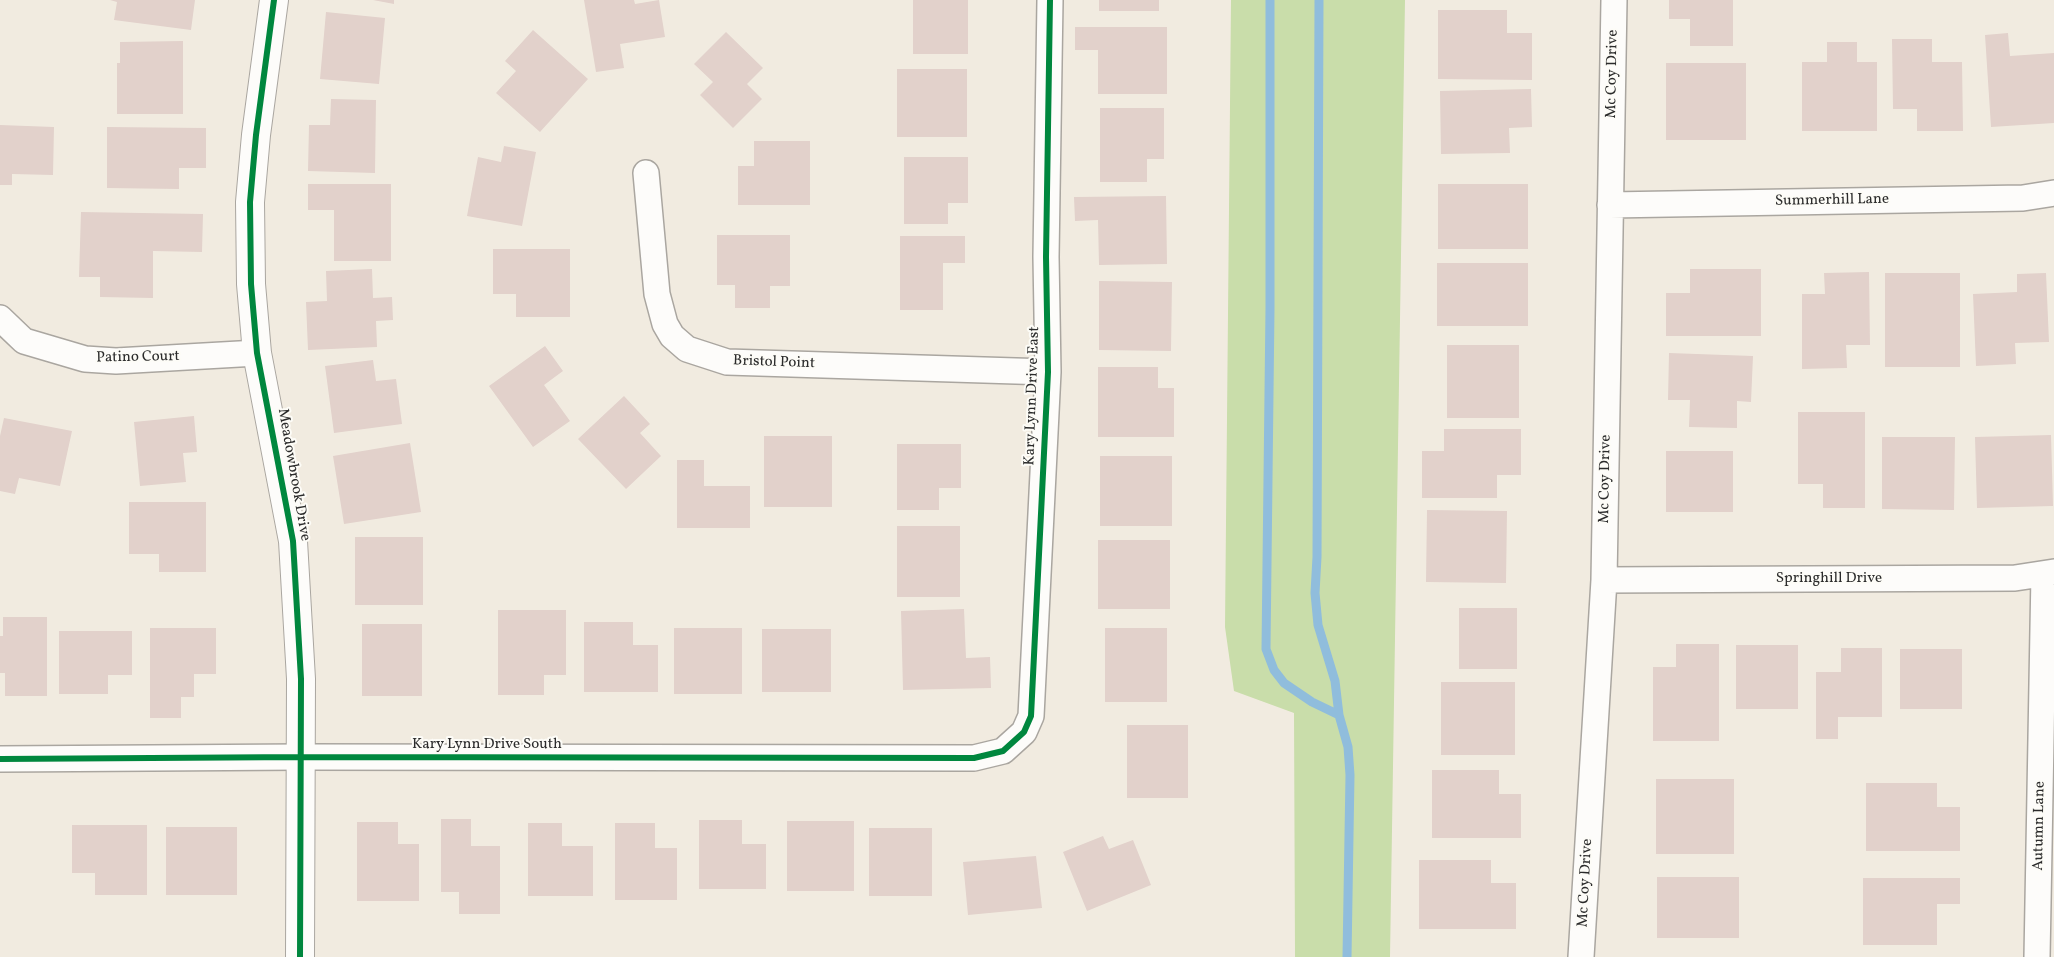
<!DOCTYPE html>
<html>
<head>
<meta charset="utf-8">
<style>
	body { margin:0 }
	canvas { display:block; background:#f1ebe0 }
</style>
</head>
<body>
<canvas width="2054" height="957"></canvas>
<script>
const ctx = document.querySelector('canvas').getContext('2d');
ctx.lineJoin = 'round';
function fill(path, color) { ctx.fillStyle = color; ctx.fill(path, 'evenodd'); }
const toPath = rows => new Path2D(rows.map(r => 'M' + r).join(''));
function trace(path, color, width, dash) { ctx.strokeStyle = color; ctx.lineWidth = width; ctx.lineCap = dash ? 'butt' : 'round'; ctx.setLineDash(dash || []); ctx.stroke(path); }
function write(font, color, halo, rows, align = 'center') {
  ctx.font = font + ' Vollkorn,serif'; ctx.lineWidth = 4; ctx.setLineDash([]); ctx.textBaseline = 'middle'; ctx.strokeStyle = halo; ctx.fillStyle = color; for (const [text, x, y, turn = 0] of rows) {
    ctx.save(); ctx.translate(x, y); ctx.rotate((+turn || 0) * Math.PI / 180); ctx.textAlign = isNaN(turn) ? turn : align; if (halo) ctx.strokeText(text, 0, 0); ctx.fillText(text, 0, 0); ctx.restore();
  }
}
const green = toPath([
	[1231,0,1405,0,1390,957,1295,957,1294,713,1234,691,1225,627]
]);
const stream = toPath([
	[1270,0,1270,308,1266,649,1274,670,1284,683,1312,702,1339,715],
	[1319,0,1317,557,1315,593,1318,625,1335,681,1339,715,1348,747,1350,775,1347,957]
]);
const building = toPath([
	[110,0,195,0,191,30,114,20,117,2],
	[373,0,394,0,394,4],
	[584,0,634,0,635,4,659,0,665,37,620,44,624,68,596,72],
	[913,0,968,0,968,54,913,54],
	[1099,0,1159,0,1159,11,1099,11],
	[1669,0,1733,0,1733,46,1690,46,1690,19,1669,19],
	[1438,10,1507,10,1507,33,1532,33,1532,80,1438,79],
	[326,12,385,18,379,84,320,79],
	[1075,27,1167,27,1167,94,1098,94,1098,50,1075,50],
	[533,30,588,79,540,132,496,93,516,71,505,61],
	[726,32,763,68,747,84,762,99,733,128,700,95,713,82,694,64],
	[2008,33,2010,56,2054,53,2054,123,1991,127,1985,35],
	[1892,39,1932,39,1932,62,1962,62,1963,131,1917,131,1917,109,1893,109],
	[183,41,183,114,117,114,117,63,120,63,120,42],
	[1827,42,1857,42,1857,62,1877,62,1877,131,1802,131,1802,62,1827,62],
	[1666,63,1746,63,1746,140,1666,140],
	[897,69,967,69,967,137,897,137],
	[1531,89,1532,127,1509,128,1510,153,1441,154,1440,91],
	[331,99,376,100,375,173,308,171,309,125,330,125],
	[1100,108,1164,108,1164,159,1147,159,1147,182,1100,182],
	[0,125,54,127,53,175,12,174,12,185,0,185],
	[107,127,206,128,206,168,179,168,179,189,107,188],
	[754,141,810,141,810,205,738,205,738,166,754,166],
	[504,146,536,152,522,226,467,216,478,157,501,162],
	[904,157,968,157,968,203,948,203,948,224,904,224],
	[308,184,391,184,391,261,334,261,334,210,308,210],
	[1438,184,1528,184,1528,249,1438,249],
	[1166,196,1167,264,1099,265,1098,220,1075,221,1074,197],
	[81,212,203,214,202,252,153,251,153,298,100,297,100,277,79,277],
	[717,235,790,235,790,286,770,286,770,308,735,308,735,285,717,285],
	[900,236,965,236,965,263,943,263,943,310,900,310],
	[493,249,570,249,570,317,516,317,516,294,493,294],
	[1437,263,1528,263,1528,326,1437,326],
	[372,269,373,298,392,297,393,320,376,321,377,347,308,350,306,302,327,301,326,271],
	[1690,269,1761,269,1761,336,1666,336,1666,293,1690,293],
	[1869,272,1870,345,1846,345,1847,368,1802,369,1802,294,1825,294,1824,273],
	[1885,273,1960,273,1960,367,1885,367],
	[2046,273,2049,342,2015,343,2016,364,1976,366,1973,294,2017,292,2017,274],
	[1099,281,1172,282,1171,351,1099,350],
	[1447,345,1519,345,1519,418,1447,418],
	[545,346,563,371,544,385,570,421,533,447,489,386],
	[1669,353,1753,356,1751,402,1737,401,1737,428,1689,427,1690,400,1668,400],
	[373,360,376,381,396,379,402,424,334,433,325,366],
	[1098,367,1158,367,1158,388,1174,388,1174,437,1098,437],
	[624,396,650,424,640,433,661,456,626,489,578,439],
	[1798,412,1865,412,1865,508,1823,508,1823,484,1798,484],
	[194,416,197,452,183,453,186,482,140,486,134,422],
	[4,418,72,431,60,486,19,478,15,494,0,491,0,436],
	[1444,429,1521,429,1521,475,1497,475,1497,498,1422,498,1422,451,1444,451],
	[2051,435,2053,506,1977,508,1975,437],
	[764,436,832,436,832,507,764,507],
	[1882,437,1955,437,1954,510,1882,509],
	[410,443,421,512,344,524,333,456],
	[897,444,961,444,961,488,939,488,939,510,897,510],
	[1666,451,1733,451,1733,512,1666,512],
	[1100,456,1172,456,1172,526,1100,526],
	[677,460,704,460,704,486,750,486,750,528,677,528],
	[129,502,206,502,206,572,159,572,159,554,129,554],
	[1427,510,1507,511,1506,583,1426,582],
	[897,526,960,526,960,597,897,597],
	[355,537,423,537,423,605,355,605],
	[1098,540,1170,540,1170,609,1098,609],
	[1459,608,1517,608,1517,669,1459,669],
	[964,609,966,658,990,657,991,688,903,690,901,611],
	[498,610,566,610,566,675,544,675,544,695,498,695],
	[3,617,47,617,47,696,5,696,5,673,0,673,0,636,3,636],
	[584,622,633,622,633,645,658,645,658,692,584,692],
	[362,624,422,624,422,696,362,696],
	[150,628,216,628,216,674,194,674,194,697,181,697,181,718,150,718],
	[674,628,742,628,742,694,674,694],
	[1105,628,1167,628,1167,702,1105,702],
	[762,629,831,629,831,692,762,692],
	[59,631,132,631,132,675,108,675,108,694,59,694],
	[1676,644,1719,644,1719,741,1653,741,1653,667,1676,667],
	[1736,645,1798,645,1798,709,1736,709],
	[1841,648,1882,648,1882,717,1838,717,1838,739,1816,739,1816,672,1841,672],
	[1900,649,1962,649,1962,709,1900,709],
	[1441,682,1515,682,1515,755,1441,755],
	[1127,725,1188,725,1188,798,1127,798],
	[1432,770,1499,770,1499,794,1521,794,1521,838,1432,838],
	[1656,779,1734,779,1734,854,1656,854],
	[1866,783,1937,783,1937,807,1960,807,1960,851,1866,851],
	[441,819,471,819,471,846,500,846,500,914,459,914,459,892,441,892],
	[699,820,742,820,742,844,766,844,766,889,699,889],
	[787,821,854,821,854,891,787,891],
	[357,822,398,822,398,844,419,844,419,901,357,901],
	[528,823,562,823,562,846,593,846,593,896,528,896],
	[615,823,655,823,655,848,677,848,677,900,615,900],
	[72,825,147,825,147,895,95,895,95,873,72,873],
	[166,827,237,827,237,895,166,895],
	[869,828,932,828,932,896,869,896],
	[1103,836,1109,849,1133,840,1151,885,1087,911,1063,852],
	[1036,856,1042,908,968,915,963,862],
	[1419,860,1491,860,1491,883,1516,883,1516,929,1419,929],
	[1657,877,1739,877,1739,938,1657,938],
	[1863,878,1960,878,1960,904,1937,904,1937,945,1863,945]
]);
const minor = toPath([
	[646,173,657,294,665,324,672,336,687,349,727,362,1048,372],
	[1610,205,2023,198,2054,193],
	[0,318,24,341,85,359,116,361,257,353],
	[1604,580,2015,578,2054,572],
	[0,759,302,757,974,758,1003,751,1024,732,1031,716,1048,372,1046,257,1050,0],
	[1581,957,1604,580,1614,0],
	[2037,957,2044,574]
]);
const tertiary = toPath([
	[274,0,256,135,250,202,251,284,257,353,293,541,301,679,300,957]
]);
const cycleway = toPath([
	[274,0,256,135,250,202,251,284,257,353,293,541,301,679,300,957],
	[0,759,302,757,974,758,1003,751,1024,732,1031,716,1048,372,1046,257,1050,0]
]);
const streetNames = [
	["Mc Coy Drive",1613,74,-89],
	["Summerhill Lane",1832,201,-1],
	["Patino Court",138,358,-1],
	["Bristol Point",774,363,2],
	["Kary Lynn Drive East",1033,396,-88],
	["Meadowbrook Drive",293,475,80],
	["Mc Coy Drive",1606,479,-89],
	["Springhill Drive",1829,579],
	["Kary Lynn Drive South",487,745],
	["Autumn Lane",2040,826,-89],
	["Mc Coy Drive",1586,883,-87]
];
fill(green, '#c9ddaa');
trace(stream, '#90bddc', 9);
fill(building, '#e2d1cb');
trace(minor, '#aaa6a0', 28);
trace(tertiary, '#aaa6a0', 30);
trace(minor, '#fdfcfa', 25);
trace(tertiary, '#fdfcfa', 28);
trace(cycleway, '#00873e', 6);
write('15px', '#2b2b2b', '#fdfcf7', streetNames);
</script>
</body>
</html>
